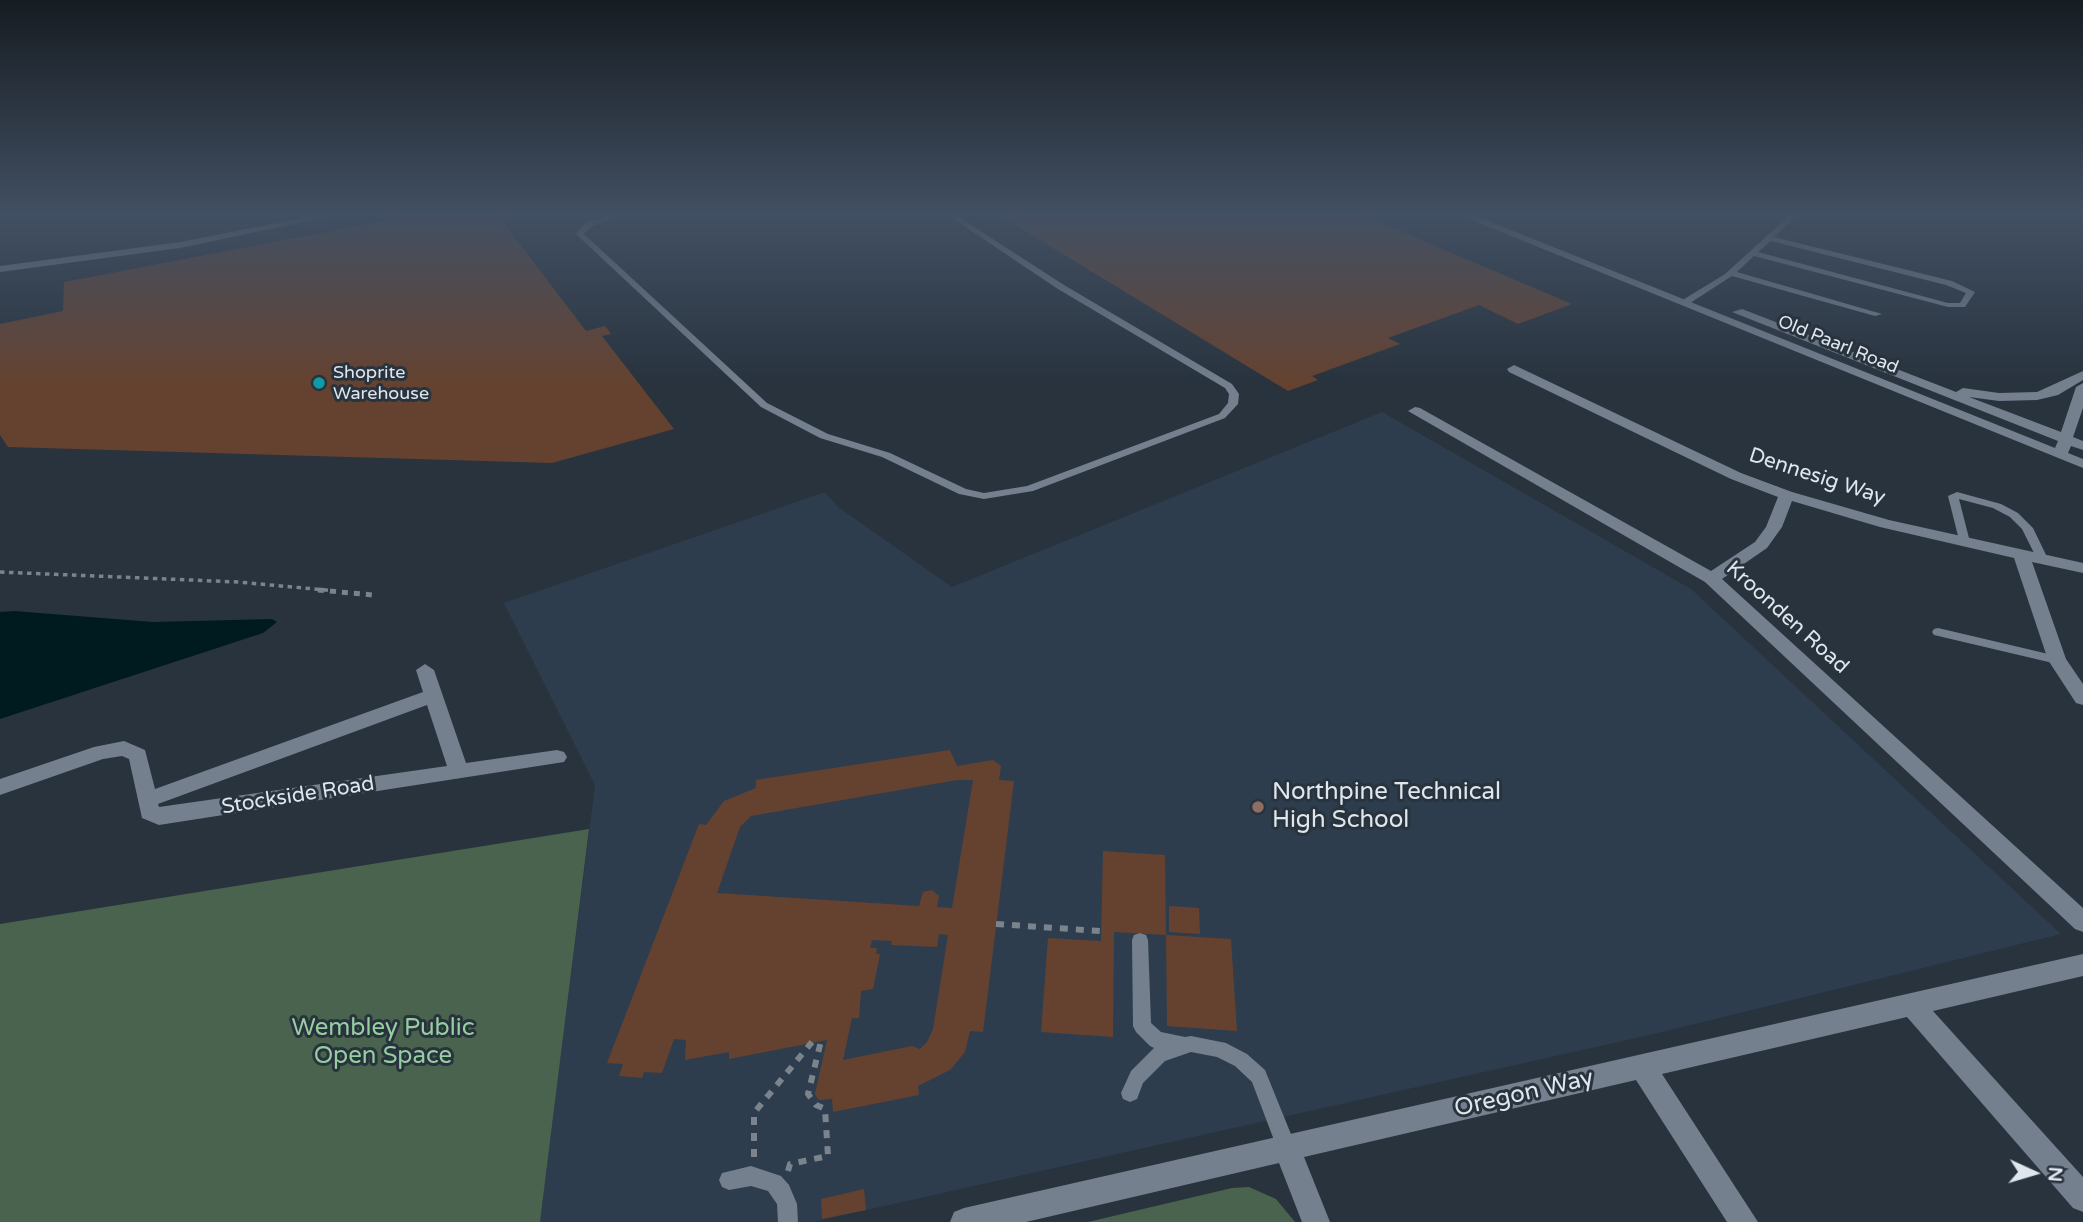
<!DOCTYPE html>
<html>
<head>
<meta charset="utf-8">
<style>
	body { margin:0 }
	#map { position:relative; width:2083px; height:1222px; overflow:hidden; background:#28333e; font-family:"Varela Round",sans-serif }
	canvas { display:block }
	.north { position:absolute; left:1999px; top:1138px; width:70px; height:70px; -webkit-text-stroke:5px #28333e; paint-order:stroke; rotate:94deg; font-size:19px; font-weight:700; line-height:28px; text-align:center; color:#dfe6ed }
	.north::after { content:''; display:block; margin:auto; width:24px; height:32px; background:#dfe6ed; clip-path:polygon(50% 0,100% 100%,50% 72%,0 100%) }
</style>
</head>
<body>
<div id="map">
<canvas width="2083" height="1222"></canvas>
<div class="north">N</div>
</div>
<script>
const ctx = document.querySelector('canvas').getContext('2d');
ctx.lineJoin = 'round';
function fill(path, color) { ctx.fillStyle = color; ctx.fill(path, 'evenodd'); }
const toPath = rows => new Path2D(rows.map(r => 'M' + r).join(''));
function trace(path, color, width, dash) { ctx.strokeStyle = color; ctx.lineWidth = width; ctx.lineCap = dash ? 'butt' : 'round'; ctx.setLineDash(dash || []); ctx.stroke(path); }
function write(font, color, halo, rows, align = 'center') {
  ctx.font = font + ' "Varela Round",sans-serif'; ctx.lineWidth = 6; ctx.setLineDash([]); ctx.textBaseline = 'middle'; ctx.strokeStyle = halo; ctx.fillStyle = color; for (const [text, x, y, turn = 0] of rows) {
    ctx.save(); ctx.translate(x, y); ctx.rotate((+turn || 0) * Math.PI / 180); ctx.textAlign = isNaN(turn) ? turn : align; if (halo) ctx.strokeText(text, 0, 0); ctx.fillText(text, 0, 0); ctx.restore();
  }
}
const built = toPath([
	[1382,412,1691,589,2061,934,1654,1034,813,1222,540,1222,595,785,504,603,825,492,838,507,952,587]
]);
const green = toPath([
	[589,829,540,1222,0,1222,0,924],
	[1249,1187,1276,1199,1295,1222,1088,1222,1232,1188]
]);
const water = toPath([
	[14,611,153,622,272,619,277,622,263,633,0,719,0,612]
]);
const building = toPath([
	[421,214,488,214,492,220,500,218,586,331,605,326,611,334,602,336,674,429,552,463,8,447,0,435,0,324,63,311,64,282],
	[997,214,1360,214,1572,304,1518,324,1479,305,1388,338,1400,344,1312,376,1318,380,1288,391],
	[950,750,957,766,993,760,1001,766,999,780,1014,781,983,1032,970,1031,965,1052,950,1070,918,1086,919,1095,833,1112,832,1099,819,1100,815,1094,827,1040,729,1059,729,1052,685,1060,686,1040,674,1039,662,1073,644,1072,642,1078,619,1076,623,1064,607,1063,699,824,706,825,724,801,756,788,756,780],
	[957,780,973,780,952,908,937,907,939,896,932,890,923,892,919,906,717,893,740,827,751,816],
	[939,934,948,935,933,1029,927,1042,920,1049,912,1046,843,1060,852,1018,859,1018,861,991,873,989,880,954,876,954,877,948,870,948,872,940,892,941,891,945,937,947],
	[1103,851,1165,855,1166,935,1114,932,1113,1037,1041,1032,1048,938,1101,941],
	[1169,906,1199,908,1200,934,1169,932],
	[1166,935,1231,939,1237,1031,1167,1026],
	[864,1189,866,1210,822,1219,821,1199]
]);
const pathFar2 = toPath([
	[0,572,238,582,336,591]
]);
const pathFar1 = toPath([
	[318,590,373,595]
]);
const path = toPath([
	[996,924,1100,931],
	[754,1157,754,1113,812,1042],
	[788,1171,790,1164,828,1156,825,1109,816,1105,808,1094,821,1041]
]);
const lane = toPath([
	[615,214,626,214,592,226,584,234,767,403,828,434,890,453,966,489,984,493,1027,486,1219,414,1228,403,1229,394,1225,388,1058,289,946,214,954,214,1064,285,1232,384,1239,394,1238,404,1225,418,1033,491,984,499,959,494,882,457,820,438,761,407,576,234,586,222,615,214],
	[1791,214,1799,214,1774,237,1952,281,1975,292,1965,307,1948,307,1754,256,1737,272,1882,314,1875,316,1732,276,1687,305,1681,305,1681,301,1725,274,1791,214],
	[1771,241,1946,285,1966,293,1960,303,1948,303,1758,252,1771,241],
	[1957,492,2001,504,2018,513,2033,528,2048,559,2046,561,2038,561,2022,529,2010,517,1993,508,1959,499,1970,542,1968,544,1960,544,1948,496,1957,492],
	[1938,628,2057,656,2063,660,2057,664,1934,635,1932,632,1934,629,1938,628],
	[1140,933,1146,935,1148,940,1151,1023,1161,1032,1185,1037,1191,1036,1226,1043,1247,1054,1265,1070,1297,1149,1294,1156,1287,1159,1280,1156,1252,1082,1235,1066,1217,1057,1191,1052,1165,1061,1143,1083,1137,1099,1130,1102,1123,1099,1121,1093,1131,1071,1154,1048,1150,1046,1136,1032,1133,1026,1132,940,1134,935,1140,933],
	[751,1166,781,1176,789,1185,797,1204,798,1222,778,1222,777,1204,768,1191,751,1186,729,1190,722,1187,719,1180,722,1173,751,1166]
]);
const street = toPath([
	[1514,365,1741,473,1792,492,1889,520,2083,563,2083,573,2032,562,2066,659,2083,684,2083,705,2076,703,2048,660,2014,558,1880,527,1792,501,1782,527,1767,548,1722,579,2083,908,2083,932,2075,929,1705,582,1408,411,1415,407,1420,408,1711,571,1755,542,1766,527,1778,497,1731,479,1509,372,1507,369,1514,365],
	[425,664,434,670,466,763,557,750,564,752,567,757,564,762,159,825,142,818,129,759,122,756,103,759,0,795,0,779,94,747,124,741,145,750,155,789,423,692,416,670,425,664],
	[427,705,447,766,159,807,158,804,427,705],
	[2083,954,2083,976,1933,1011,2083,1177,2083,1212,2073,1208,1907,1017,1662,1074,1758,1222,1727,1222,1636,1080,1304,1157,1330,1222,1302,1222,1279,1163,1026,1222,950,1222,954,1212,964,1208,2083,954]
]);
const secondary = toPath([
	[322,214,342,214,180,248,0,272,0,266,180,242,322,214],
	[1457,214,1471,214,2055,448,2058,441,1732,312,1742,309,1956,392,1963,388,1999,393,2037,392,2083,371,2083,380,2058,395,2037,400,1999,401,1969,397,2061,432,2076,387,2083,383,2083,408,2073,437,2083,441,2083,450,2071,446,2068,453,2083,459,2083,468,1457,214]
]);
const markers = [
	[319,383,7,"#0f9aa8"],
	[1258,807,7,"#8d6e63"]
];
const farStreetnames = [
	["Old Paarl Road",1838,345,22]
];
const farPoinames = [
	["Shoprite",333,373],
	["Warehouse",333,394]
];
const streetNames = [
	["Dennesig Way",1817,477,18],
	["Kroonden Road",1787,618,42],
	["Stockside Road",298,796,-9]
];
const nearPoinames = [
	["Northpine Technical",1272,793],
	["High School",1272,821]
];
const nearParknames = [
	["Wembley Public",383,1029],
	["Open Space",383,1057]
];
const nearStreetnames = [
	["Oregon Way",1524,1094,-13]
];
fill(built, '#2d3d4d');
fill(green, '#4a634e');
fill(water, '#001b1f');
fill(building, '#654230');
trace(pathFar2, '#7b848d', 3.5, [4.5, 4.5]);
trace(pathFar1, '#7b848d', 5, [6, 6]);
trace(path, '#7b848d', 6, [8, 8]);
fill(lane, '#74808e');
fill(street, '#74808e');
fill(secondary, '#74808e');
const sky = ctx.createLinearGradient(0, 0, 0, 385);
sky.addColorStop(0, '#161c22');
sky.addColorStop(0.56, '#425063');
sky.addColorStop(1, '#42506300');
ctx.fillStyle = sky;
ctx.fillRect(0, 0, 2083, 385);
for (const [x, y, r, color] of markers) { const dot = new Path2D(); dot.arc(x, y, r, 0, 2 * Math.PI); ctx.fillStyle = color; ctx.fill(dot); trace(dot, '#28333e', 2.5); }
write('18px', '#dfe6ed', '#28333e', farStreetnames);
write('18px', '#dfe6ed', '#28333e', farPoinames, 'left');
write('21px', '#dfe6ed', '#28333e', streetNames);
write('24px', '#dfe6ed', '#28333e', nearPoinames, 'left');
write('24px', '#96ce9f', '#28333e', nearParknames);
write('24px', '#dfe6ed', '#28333e', nearStreetnames);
</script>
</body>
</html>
